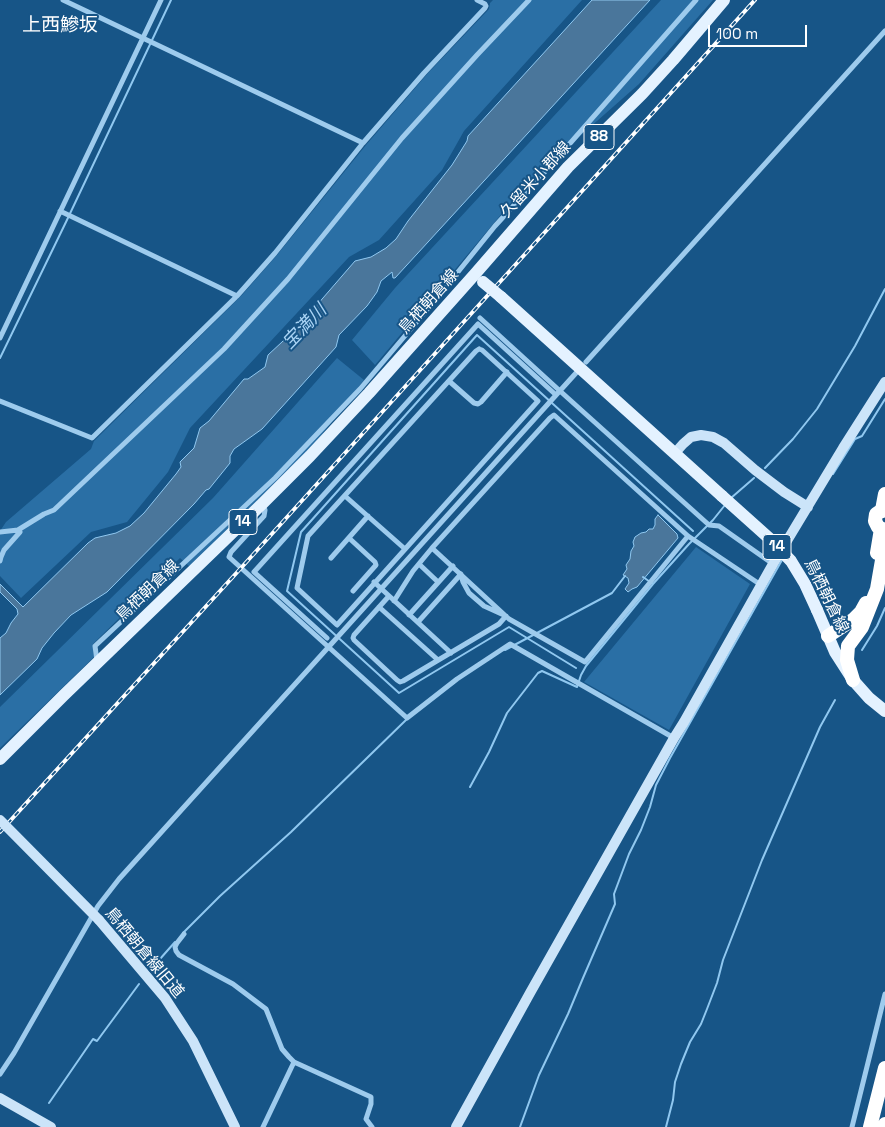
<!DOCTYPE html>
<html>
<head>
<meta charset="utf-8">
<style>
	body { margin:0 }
	#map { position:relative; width:885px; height:1127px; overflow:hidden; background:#175587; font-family:"Space Grotesk",sans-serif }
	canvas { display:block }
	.scale { position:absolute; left:708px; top:25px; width:99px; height:22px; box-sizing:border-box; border:2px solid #fff; border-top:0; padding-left:6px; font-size:15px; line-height:18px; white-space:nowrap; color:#fff; -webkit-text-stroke:4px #175587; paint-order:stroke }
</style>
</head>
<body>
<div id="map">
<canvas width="885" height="1127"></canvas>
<div class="scale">100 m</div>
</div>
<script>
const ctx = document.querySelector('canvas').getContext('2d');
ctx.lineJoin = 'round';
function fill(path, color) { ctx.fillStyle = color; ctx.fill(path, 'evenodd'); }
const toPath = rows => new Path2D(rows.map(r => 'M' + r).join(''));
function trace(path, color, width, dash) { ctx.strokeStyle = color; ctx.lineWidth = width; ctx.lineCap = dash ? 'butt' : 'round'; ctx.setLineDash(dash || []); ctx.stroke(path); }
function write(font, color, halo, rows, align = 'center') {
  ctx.font = font + ' "Space Grotesk","Noto Sans JP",sans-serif'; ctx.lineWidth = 4; ctx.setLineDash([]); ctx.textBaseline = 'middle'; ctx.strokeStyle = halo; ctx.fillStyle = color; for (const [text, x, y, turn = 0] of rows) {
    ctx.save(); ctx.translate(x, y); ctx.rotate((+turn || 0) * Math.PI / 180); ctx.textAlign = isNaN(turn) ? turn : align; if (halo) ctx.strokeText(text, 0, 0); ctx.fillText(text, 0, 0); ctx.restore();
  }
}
const green = toPath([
	[493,0,582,0,464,131,442,170,379,240,349,257,190,428,168,472,127,522,91,532,21,598,0,576,0,531,6,522,91,449,94,441,242,295,277,255,366,145,428,73,489,9,490,3],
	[661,0,713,0,639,84,530,180,375,365,352,340,395,288],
	[337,358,364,380,316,442,190,567,180,558,93,644,94,657,0,748,0,707,213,498],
	[696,547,750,584,669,730,584,682]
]);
const water = toPath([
	[592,0,650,0,395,278,393,278,392,272,381,281,377,292,367,306,339,335,336,347,262,429,234,449,230,456,230,463,209,489,206,490,194,504,107,592,71,615,54,633,42,648,37,659,0,695,0,638,6,633,11,623,18,614,17,609,0,592,0,584,23,607,88,543,95,538,116,533,130,526,144,513,176,474,181,467,180,462,194,448,200,428,209,421,244,379,248,379,265,367,268,355,297,328,355,261,371,257,386,248,396,239,408,221,452,165,467,141,468,136,592,0],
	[658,515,677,534,678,538,637,587,632,589,628,592,625,589,629,583,628,578,623,575,627,569,626,565,630,559,631,551,634,546,633,542,635,537,641,533,646,532,649,529,653,529,655,525,655,519,658,515]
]);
const stream = toPath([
	[0,358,66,222,171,0],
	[765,468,793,439,817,409,855,346,885,289],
	[833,474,855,439,862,436,885,399],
	[731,498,754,478],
	[643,577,653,584],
	[505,650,612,593,625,576],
	[862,650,877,626,885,608],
	[576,668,509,627,399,693,287,591,301,532,477,335,693,531],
	[470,787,489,752,507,713,538,673,542,671,577,687,581,675,586,666,653,584,689,544,713,520,725,505],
	[183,933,220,896,291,832,407,719],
	[152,968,175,942],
	[49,1103,93,1039,97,1041,139,984],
	[520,1127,539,1075,568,1014,583,978,615,904,614,894,629,854,641,830,650,807,656,785,670,758,782,560],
	[666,1127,673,1100,675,1082,681,1064,690,1042,701,1024,707,1009,717,983,723,960,762,860,820,727,835,700]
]);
const street = toPath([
	[63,0,363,143],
	[60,211,237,296],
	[480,318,560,391,709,525,719,526,773,564],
	[0,338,161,0],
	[479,349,482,350,538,401,337,625,297,588,308,536,476,351,479,349],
	[586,362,885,31],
	[449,381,474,403,478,404,481,402,507,372],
	[0,401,92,438,237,296,275,253,363,143,424,73,485,8,486,6,485,4,477,0],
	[345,496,405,549],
	[263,504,265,510,264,516,231,552,229,557,407,718,457,679,510,644,674,738],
	[0,532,18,530,44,514,54,510,224,349,288,279,402,138,477,55,529,0],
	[349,538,375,562,376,565,353,591],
	[432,548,509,619,585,662,688,536],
	[331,558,368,516],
	[0,561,1,557,4,550,20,532,18,530],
	[419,564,438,582],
	[374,582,451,653],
	[389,596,354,635,353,638,354,640,397,680,400,682,403,681,499,624,506,616,484,606,469,593,463,582,461,575],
	[394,601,413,571,432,548,550,418,554,415,688,536,761,585],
	[379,607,438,660],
	[409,615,453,566],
	[418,622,461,574],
	[327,638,254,572,478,324,556,395],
	[97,661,95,646,275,478,360,389,437,298,495,226,551,165,696,0],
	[184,934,177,943,175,947,176,951,179,955,233,984,266,1009,282,1049,289,1057,294,1062,371,1097,371,1104,366,1119,372,1127],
	[0,1074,14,1053,98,906,119,879,576,373],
	[263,1127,294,1062],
	[852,1127,885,994]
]);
const secondary = toPath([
	[675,453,683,444,691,437,701,435,713,437,724,443,755,470,784,492,808,507],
	[99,920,165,998,193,1041,235,1127],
	[0,1098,51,1127],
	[456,1127,530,993,674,738,684,722,773,564,843,448,885,382]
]);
const primary = toPath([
	[501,297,722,496],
	[817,610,835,652,853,680,869,698,885,711],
	[0,759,64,695,263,503,310,456,369,393,475,274,568,167,642,94,673,60,724,0]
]);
const highway = toPath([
	[882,510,885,494],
	[885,510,879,512,876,514,875,521,878,527,885,530],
	[877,553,881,529],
	[828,636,854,619,861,612,866,603],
	[853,680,847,660,848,646,862,627,877,589,885,543],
	[870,1127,885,1068],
	[884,1127,885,1124]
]);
const rail = toPath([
	[0,832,241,568,755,0]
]);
const secondaryBridge = toPath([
	[0,820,99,920]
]);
const primaryBridge = toPath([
	[483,282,501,297],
	[722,496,770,539,791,561,805,584,817,610]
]);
const shields = [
	[599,137,30],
	[243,522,28],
	[777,547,28]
];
const shieldNames = [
	["88",599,137],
	["14",243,522],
	["14",777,547]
];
const streetNames = [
	["久留米小郡線",536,180,-48],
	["鳥栖朝倉線",429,302,-48],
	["鳥栖朝倉線",148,591,-44],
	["鳥栖朝倉線",826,596,64],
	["鳥栖朝倉線旧道",144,953,50]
];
const waterNames = [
	["宝満川",305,327,-46]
];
const quarterNames = [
	["上西鰺坂",60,26]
];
fill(green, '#2a6fa5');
fill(water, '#4a769b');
trace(water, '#90c8f0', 1);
trace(stream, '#90c8f0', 2);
trace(street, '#9ecbed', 5);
trace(secondary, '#cbe4f9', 10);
trace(primary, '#e4f2ff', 12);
trace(highway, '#fff', 14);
trace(rail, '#fff', 4);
trace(rail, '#175587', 2, [5.5]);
trace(secondaryBridge, '#cbe4f9', 10);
trace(primaryBridge, '#e4f2ff', 12);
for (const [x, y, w] of shields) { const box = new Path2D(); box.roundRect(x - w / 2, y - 12.5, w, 25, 4); ctx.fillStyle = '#175587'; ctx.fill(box); trace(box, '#fff', 1); }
write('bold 15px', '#fff', null, shieldNames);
write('16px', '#fff', '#175587', streetNames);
write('italic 18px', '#aad4f5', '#175587', waterNames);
write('19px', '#fff', '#175587', quarterNames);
</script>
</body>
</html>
